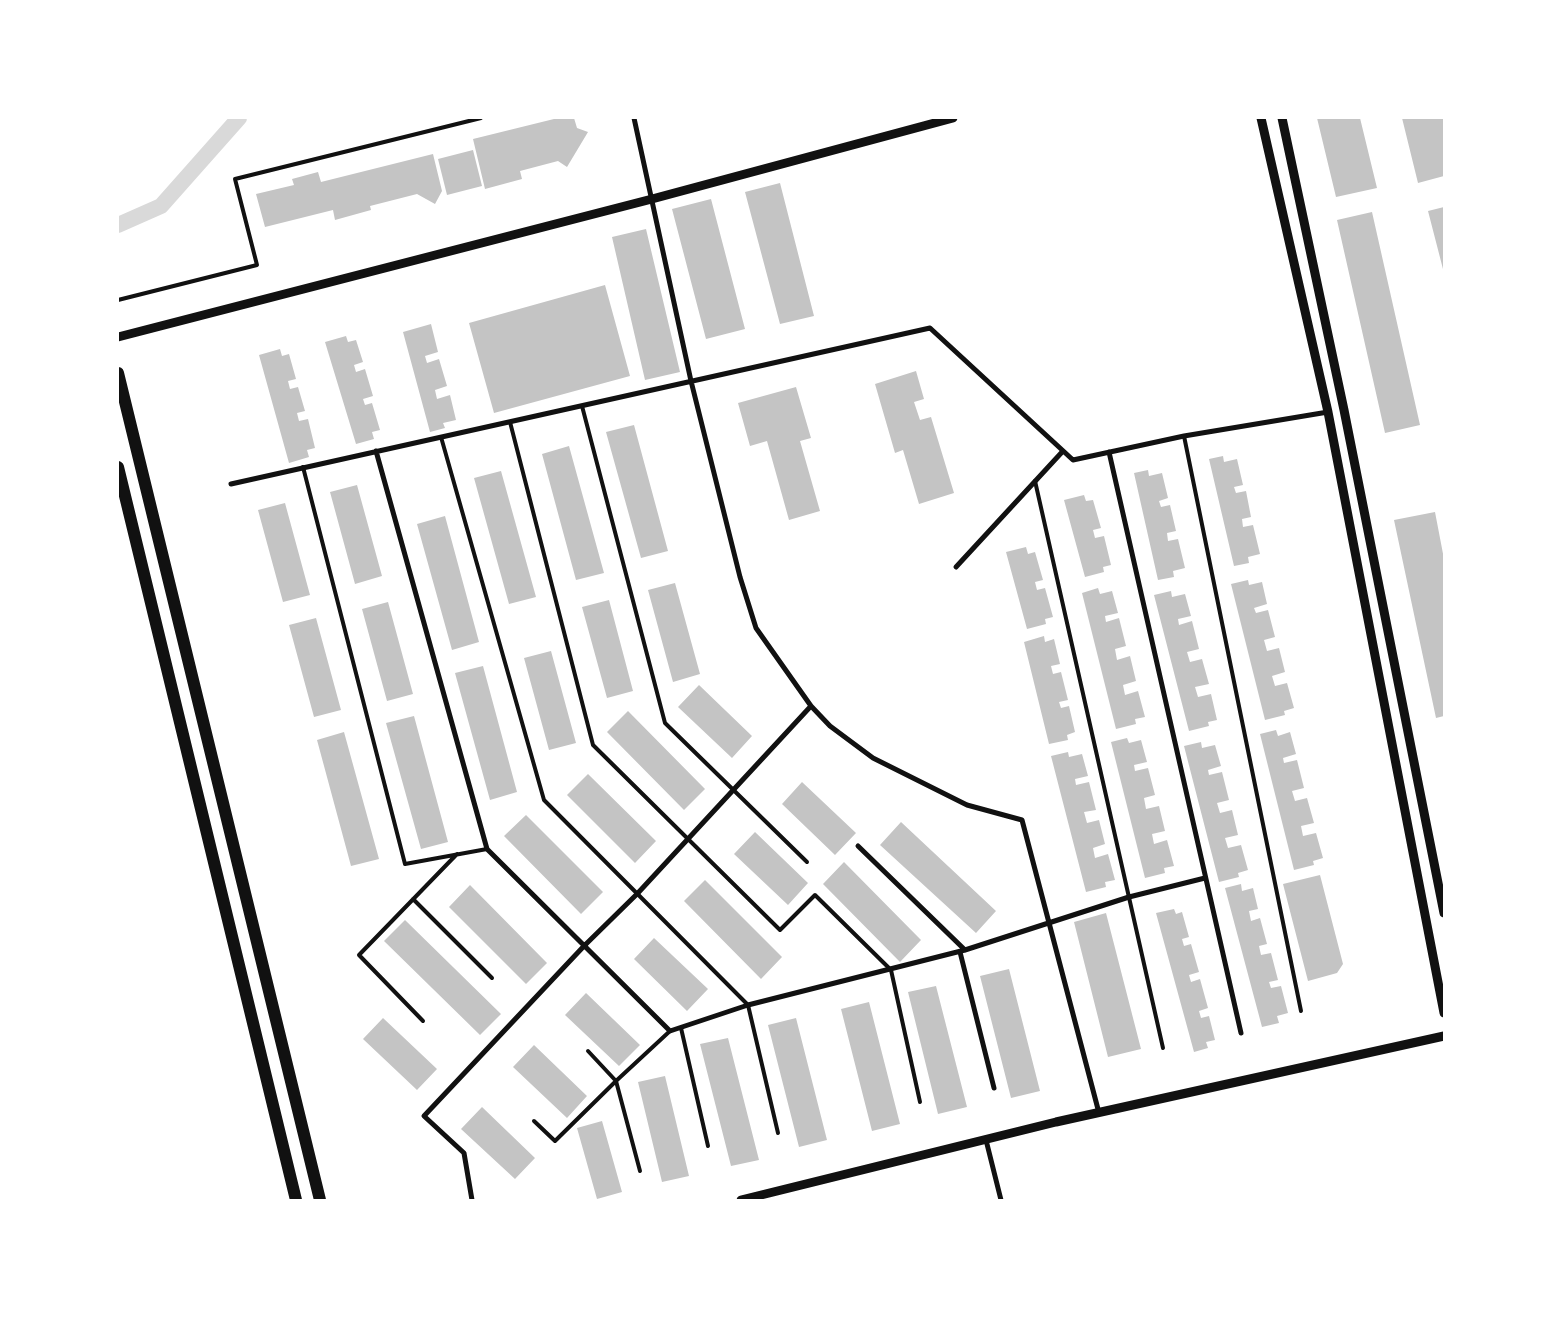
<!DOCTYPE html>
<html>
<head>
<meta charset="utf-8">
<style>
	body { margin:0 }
	#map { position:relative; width:1562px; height:1318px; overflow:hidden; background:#fff; font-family:Quicksand,sans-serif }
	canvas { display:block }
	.frame { position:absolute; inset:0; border:119px solid #fff; pointer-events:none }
</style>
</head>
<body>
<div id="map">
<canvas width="1562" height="1318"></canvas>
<div class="frame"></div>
</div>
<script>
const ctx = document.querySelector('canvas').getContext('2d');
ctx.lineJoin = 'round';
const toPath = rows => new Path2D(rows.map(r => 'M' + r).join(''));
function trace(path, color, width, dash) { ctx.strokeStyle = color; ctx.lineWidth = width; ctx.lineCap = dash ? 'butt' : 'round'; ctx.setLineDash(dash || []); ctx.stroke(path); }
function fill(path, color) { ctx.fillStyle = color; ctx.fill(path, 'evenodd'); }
const canal = toPath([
	[118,225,161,206,239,118]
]);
const building = toPath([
	[558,118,574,118,577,128,588,132,567,167,558,161,520,171,522,179,485,189,473,139],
	[1317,118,1360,118,1377,188,1336,197],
	[1402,118,1444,118,1444,176,1418,183],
	[473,150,482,186,447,195,438,159],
	[433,154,442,191,435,204,417,194,370,206,371,210,335,220,333,210,265,227,256,194,294,185,292,179,318,172,321,182],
	[780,183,814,316,780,324,745,192],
	[711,199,745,329,706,339,672,209],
	[1444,207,1444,273,1428,211],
	[1372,212,1420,425,1385,433,1337,220],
	[646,229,680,372,645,380,612,237],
	[605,285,630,376,494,413,469,323],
	[431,324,438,352,425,356,427,363,439,359,447,386,435,390,437,399,450,395,456,420,443,423,445,428,430,432,403,332],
	[346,336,348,342,356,340,363,362,354,365,356,372,365,369,373,396,363,399,365,405,372,403,380,430,372,432,374,439,356,444,325,342],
	[280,349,282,356,289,354,296,379,288,381,290,389,298,387,305,411,297,413,299,421,308,419,315,448,307,450,309,457,289,463,259,355],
	[916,371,924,399,914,402,920,420,931,417,954,493,919,504,903,450,895,453,875,384],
	[796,387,811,438,800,441,820,511,789,520,767,441,750,446,738,403],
	[634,425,668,551,641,558,606,432],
	[569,446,604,573,576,580,542,454],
	[1223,456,1224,462,1237,459,1243,485,1234,487,1236,493,1246,491,1251,517,1242,519,1243,527,1253,525,1260,554,1248,557,1249,563,1234,566,1209,459],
	[1148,470,1149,476,1162,473,1168,498,1159,501,1161,507,1170,505,1176,531,1167,533,1168,541,1178,539,1185,568,1173,571,1174,577,1158,580,1134,473],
	[501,471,536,597,509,604,474,478],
	[357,485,382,576,355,584,330,492],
	[1084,495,1086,501,1093,500,1101,528,1093,530,1095,538,1104,536,1111,565,1103,567,1104,572,1085,577,1064,500],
	[285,503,310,595,283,602,258,510],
	[1435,512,1444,559,1444,716,1436,718,1394,520],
	[445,516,479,642,452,650,417,524],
	[1026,547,1028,554,1035,552,1043,580,1035,582,1037,590,1045,588,1053,617,1045,619,1046,624,1027,629,1006,552],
	[1248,580,1249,585,1262,582,1267,604,1254,608,1256,613,1268,610,1275,637,1264,640,1267,651,1279,648,1285,672,1272,676,1275,686,1287,683,1294,708,1284,711,1285,715,1265,720,1231,584],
	[675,583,700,674,673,682,648,590],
	[1098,588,1100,594,1112,591,1118,613,1105,616,1106,622,1119,618,1126,646,1115,649,1117,660,1130,656,1136,681,1123,685,1125,695,1138,691,1145,717,1135,719,1136,724,1116,729,1082,593],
	[1171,591,1172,597,1185,594,1191,616,1178,619,1179,625,1192,621,1199,649,1187,652,1190,662,1202,659,1209,684,1195,687,1198,697,1211,694,1217,720,1208,722,1209,726,1189,731,1154,595],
	[609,600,633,691,607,698,582,607],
	[388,602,413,694,387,701,362,609],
	[316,618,341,710,314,717,289,625],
	[1044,636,1045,642,1054,639,1060,664,1051,666,1053,674,1061,672,1068,700,1059,702,1061,708,1069,706,1075,732,1067,735,1068,740,1049,744,1024,642],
	[551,651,576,743,549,750,524,658],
	[483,666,517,792,490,800,455,673],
	[699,685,752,736,732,758,678,707],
	[628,711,705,789,684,810,607,732],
	[414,716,448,842,421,849,386,723],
	[1276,730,1278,736,1290,732,1296,754,1283,758,1284,763,1297,760,1304,788,1292,791,1295,801,1307,798,1314,823,1301,826,1303,836,1316,833,1323,858,1313,861,1314,865,1294,870,1260,734],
	[344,732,379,859,351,866,317,740],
	[1127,738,1129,743,1141,740,1147,762,1134,765,1135,771,1148,768,1155,795,1144,798,1146,809,1159,806,1165,831,1152,834,1154,844,1167,840,1174,866,1164,868,1165,873,1145,878,1111,742],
	[1201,742,1202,748,1215,745,1221,766,1208,770,1209,775,1222,772,1229,800,1217,803,1220,813,1232,810,1238,835,1225,838,1228,848,1241,845,1248,870,1238,873,1239,877,1219,882,1184,746],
	[1068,752,1069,757,1082,754,1088,776,1075,779,1076,785,1089,782,1096,810,1084,812,1087,823,1099,820,1105,844,1093,848,1095,858,1108,854,1115,880,1105,882,1106,887,1086,892,1051,756],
	[588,774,656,841,635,863,567,795],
	[802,782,856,833,835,855,782,804],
	[526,815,603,892,581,914,504,836],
	[901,822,996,911,976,933,880,845],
	[755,832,808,883,788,905,734,854],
	[844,862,921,940,900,962,823,884],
	[1320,875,1343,964,1337,973,1308,981,1283,884],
	[705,880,782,957,761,979,684,901],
	[1241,884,1242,891,1253,888,1258,909,1249,911,1251,921,1260,918,1267,944,1259,946,1261,955,1271,953,1278,980,1269,982,1271,988,1281,986,1288,1013,1277,1016,1279,1023,1262,1027,1225,888],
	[470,885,547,963,526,984,449,907],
	[1174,909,1176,914,1182,912,1189,937,1182,939,1184,946,1191,944,1199,972,1189,975,1191,982,1200,979,1208,1008,1199,1011,1201,1018,1209,1016,1215,1040,1206,1042,1208,1048,1194,1052,1156,913],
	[1106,913,1141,1049,1108,1057,1074,922],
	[405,920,501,1014,480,1035,384,941],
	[654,938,708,989,687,1011,634,959],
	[1009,969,1040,1091,1011,1098,980,976],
	[936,986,967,1107,938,1114,908,992],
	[586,993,640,1045,619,1066,565,1015],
	[869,1002,900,1124,872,1131,841,1009],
	[383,1018,437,1069,417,1090,363,1039],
	[796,1018,827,1140,799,1147,768,1025],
	[728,1038,759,1160,731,1166,700,1044],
	[534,1045,587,1096,567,1118,513,1067],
	[665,1076,689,1176,662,1182,638,1082],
	[482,1107,535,1158,515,1179,461,1129],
	[602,1121,622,1192,597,1199,577,1128]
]);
const service = toPath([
	[118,300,257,265,235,179,481,118],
	[582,406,665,723,807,862],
	[510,422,593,745,780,930,815,895,891,970,920,1102],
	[1184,436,1301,1011],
	[441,437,544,800,748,1005,778,1133],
	[303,467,405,864,487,849],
	[1035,481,1163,1048],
	[413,899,492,978],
	[423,1021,359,955,457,854],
	[681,1028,708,1146],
	[588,1051,616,1081,670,1031],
	[534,1121,555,1141,616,1081,640,1171]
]);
const minor = toPath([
	[634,118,691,381,740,577,756,628,811,706,830,726,873,758,967,805,1022,820,1099,1113],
	[376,451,487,849,670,1031,748,1005,965,950,1129,897,1205,878],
	[1109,452,1241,1033],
	[231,484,930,328,1073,460,1184,436,1328,412],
	[956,567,1063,451],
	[858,846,965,950],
	[960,952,994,1088],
	[986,1140,1001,1200],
	[472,1200,464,1153,424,1116,584,946,637,894,811,706]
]);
const tertiary = toPath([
	[1261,118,1328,412,1444,1013],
	[1282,118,1344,410,1444,913],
	[118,337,652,199,953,118],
	[741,1200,1056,1122,1444,1036]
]);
const primary = toPath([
	[118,373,320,1200],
	[118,467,296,1200]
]);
trace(canal, '#d9d9d9', 16);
fill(building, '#c4c4c4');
trace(service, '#111', 4);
trace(minor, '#111', 5);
trace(tertiary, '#111', 9);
trace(primary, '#111', 12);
</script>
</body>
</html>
